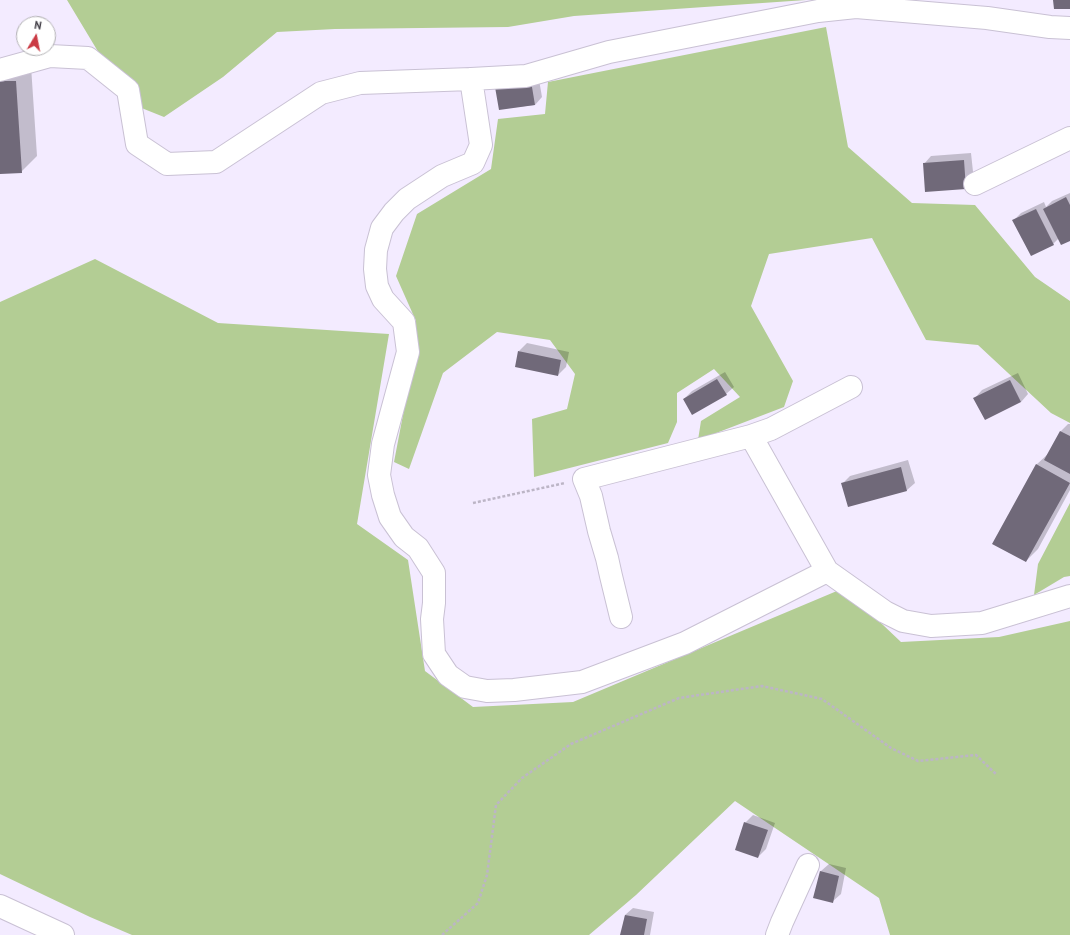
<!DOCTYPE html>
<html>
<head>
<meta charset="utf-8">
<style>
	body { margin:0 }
	#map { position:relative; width:1070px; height:935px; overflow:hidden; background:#f3ebff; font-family:"PT Sans",sans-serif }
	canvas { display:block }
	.north { position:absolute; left:16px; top:16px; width:40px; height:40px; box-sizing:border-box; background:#fff; border:1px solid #b1b0b3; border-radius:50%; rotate:10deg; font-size:11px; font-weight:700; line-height:16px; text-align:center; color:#3d3a42 }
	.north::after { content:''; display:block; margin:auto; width:14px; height:18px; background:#ca3a44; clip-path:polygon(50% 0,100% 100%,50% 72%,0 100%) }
</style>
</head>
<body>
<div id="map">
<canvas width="1070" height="935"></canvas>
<div class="north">N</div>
</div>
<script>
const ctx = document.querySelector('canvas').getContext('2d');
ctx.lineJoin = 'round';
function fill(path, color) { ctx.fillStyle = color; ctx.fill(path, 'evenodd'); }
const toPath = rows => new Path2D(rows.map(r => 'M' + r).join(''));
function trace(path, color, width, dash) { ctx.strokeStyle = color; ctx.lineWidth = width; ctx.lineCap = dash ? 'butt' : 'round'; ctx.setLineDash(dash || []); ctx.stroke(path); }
const green = toPath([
	[67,0,806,0,574,16,508,27,335,29,277,32,223,77,164,117,129,103],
	[826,27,848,147,912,203,975,205,1035,277,1070,301,1070,423,1051,413,978,345,926,340,872,238,769,254,751,306,793,381,784,407,698,440,701,421,740,397,714,369,677,393,677,422,668,443,534,477,532,419,567,409,575,374,550,340,497,332,443,373,409,469,394,462,411,373,416,321,396,276,417,214,491,169,498,119,545,114,548,82],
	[95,259,218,323,389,334,357,524,408,560,425,671,473,707,573,702,844,588,901,642,999,637,1070,621,1070,935,890,935,879,898,735,801,636,895,589,935,132,935,90,917,0,874,0,302],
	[1070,503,1070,576,1064,577,1034,595,1038,564]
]);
const shadow = toPath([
	[31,66,37,156,21,172,0,173,0,67],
	[538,74,542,97,535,105,500,109],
	[971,153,974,181,966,188,924,164,931,156],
	[1070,193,1070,240,1059,238,1053,244,1014,220,1021,213,1044,202,1046,207,1052,201],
	[527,343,569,352,566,367,558,375,519,351],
	[725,372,734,387,726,394,684,399,692,391],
	[1018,373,1028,394,1021,402,975,398,982,390],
	[1068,424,1070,424,1070,490,1038,549,1026,561,1036,465,1049,453,1061,431],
	[908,460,915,483,907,490,849,506,843,483,850,476],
	[753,815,775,823,766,849,758,857,745,823],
	[829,864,846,868,841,894,833,901,814,897,821,871],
	[633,908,654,912,650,935,621,935,625,915]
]);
const building = toPath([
	[1053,0,1070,0,1070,9,1054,9],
	[0,81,16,81,22,173,0,174],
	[531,81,535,105,499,110,495,87],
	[964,160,966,189,925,192,923,163],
	[1066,197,1070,205,1070,241,1061,245,1043,209],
	[1036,209,1054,245,1031,256,1012,220],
	[518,351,561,360,558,376,515,367],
	[717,379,727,395,692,415,683,399],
	[1010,380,1021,402,985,420,973,398],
	[1060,431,1070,436,1070,474,1044,460],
	[1036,464,1070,483,1026,562,992,544],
	[901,467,907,491,848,507,841,483],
	[744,822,768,830,758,858,735,850],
	[820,871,839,876,833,903,813,898],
	[625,915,647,919,644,935,620,935]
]);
const path = toPath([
	[473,503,565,483],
	[442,935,478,903,487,875,496,805,522,778,571,744,679,698,762,686,822,699,891,748,918,761,976,755,997,775]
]);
const minor = toPath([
	[856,7,987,18,1050,27,1070,28],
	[0,70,50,56,88,58,128,90,137,144,167,164,216,162,321,93,360,83,471,79,526,76,609,52,818,11,856,7,855,0],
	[471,79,481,145,473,163,442,176,407,199,394,212,382,228,376,250,375,269,377,286,383,299,404,322,408,352,383,444,379,475,383,495,390,517,404,537,418,548,434,573,434,603,432,619,434,654,448,675,465,687,487,691,514,690,582,682,685,643,827,571],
	[975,184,1070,138],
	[751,436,827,571,885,612,903,621,931,626,982,623,1070,596],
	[621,617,611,576,607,558,599,531,591,496,584,479,751,436,771,429,851,387],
	[0,906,63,935],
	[777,935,782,922,808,865]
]);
fill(green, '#b3cd94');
fill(shadow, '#0003');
fill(building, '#706979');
trace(minor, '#c9c1d4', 24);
trace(path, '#bcb5c6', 2.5, [3, 2]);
trace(minor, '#fff', 22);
</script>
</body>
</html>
